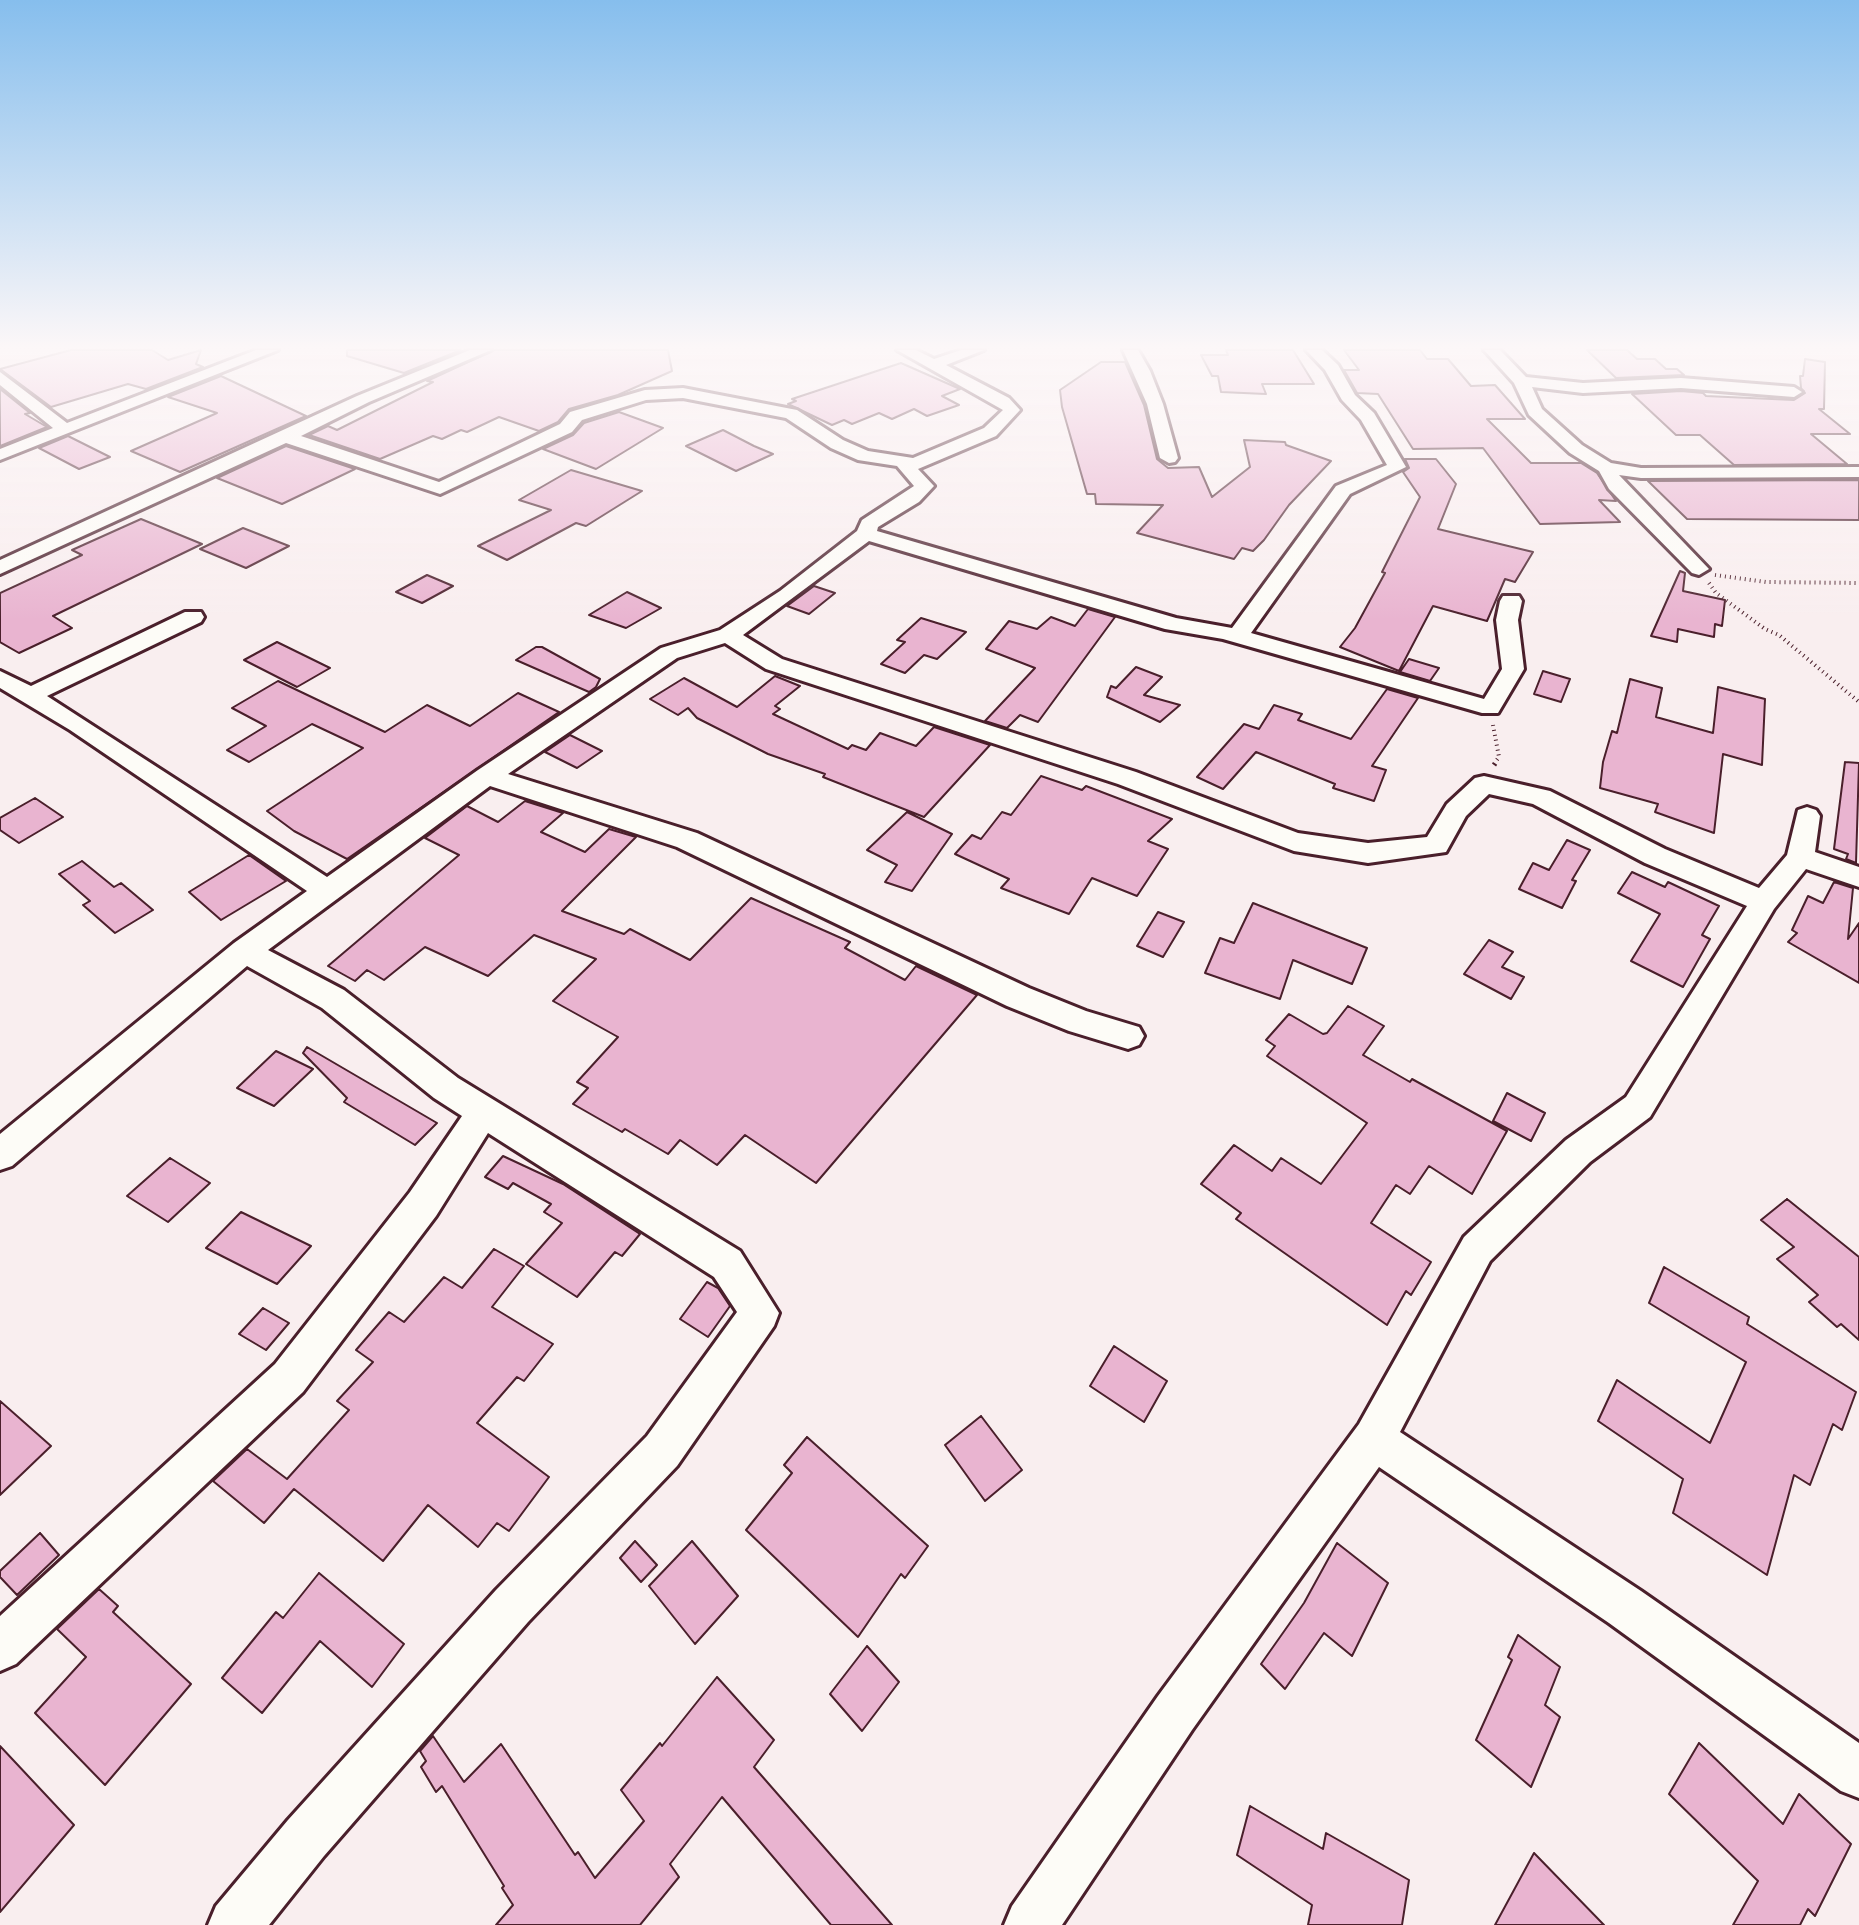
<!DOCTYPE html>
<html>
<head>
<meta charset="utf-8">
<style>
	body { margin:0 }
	canvas { display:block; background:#f9eeef }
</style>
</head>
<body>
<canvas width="1859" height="1925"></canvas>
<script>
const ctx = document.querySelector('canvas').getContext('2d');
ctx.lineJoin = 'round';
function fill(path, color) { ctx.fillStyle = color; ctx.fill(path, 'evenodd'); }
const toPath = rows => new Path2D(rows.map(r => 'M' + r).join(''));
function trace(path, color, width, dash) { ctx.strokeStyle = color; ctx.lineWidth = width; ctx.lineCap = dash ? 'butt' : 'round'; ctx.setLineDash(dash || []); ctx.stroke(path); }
const building = toPath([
	[71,350,152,350,168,360,201,350,196,364,203,367,146,389,128,384,51,407,0,369,71,350],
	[347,350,461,350,404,373,347,356,347,350],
	[494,350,668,350,672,371,618,395,569,409,558,422,539,431,499,417,467,432,461,430,442,439,433,436,380,459,309,435,328,426,337,430,433,382,427,381,494,350],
	[1226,350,1293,350,1314,384,1262,384,1266,394,1221,392,1218,376,1212,376,1201,355,1228,355,1226,350],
	[1344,350,1420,350,1427,359,1448,359,1471,386,1495,385,1525,419,1487,419,1531,463,1581,463,1597,473,1616,501,1599,500,1620,522,1540,524,1483,448,1413,449,1378,394,1357,393,1344,370,1359,370,1344,350],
	[1587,350,1627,350,1637,359,1655,359,1666,369,1677,369,1684,375,1616,378,1587,350],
	[1805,359,1825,362,1824,409,1819,409,1850,434,1811,434,1847,464,1734,465,1700,435,1676,435,1632,394,1681,391,1703,393,1706,396,1794,400,1805,393,1801,388,1800,376,1803,376,1805,359],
	[1101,362,1125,362,1144,405,1157,459,1168,468,1199,467,1212,497,1250,467,1244,440,1285,442,1286,445,1331,461,1289,505,1264,540,1253,551,1242,548,1234,559,1137,533,1163,505,1096,504,1095,494,1087,494,1062,407,1060,390,1101,362],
	[901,363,960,389,942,396,959,405,927,416,914,409,892,419,879,413,852,424,844,420,832,425,788,404,796,401,792,399,901,363],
	[221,376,306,416,180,472,131,451,217,413,168,397,221,376],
	[0,389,30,413,25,414,47,427,0,446,0,389],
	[619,412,663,428,596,469,543,449,573,435,584,423,619,412],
	[723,430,754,446,773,454,736,471,686,446,723,430],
	[68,436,110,457,79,469,39,448,68,436],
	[286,446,355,469,282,504,217,478,286,446],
	[1405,459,1436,459,1456,484,1438,529,1533,552,1515,582,1505,579,1487,621,1433,606,1399,671,1340,647,1355,628,1385,573,1382,572,1420,497,1403,472,1409,468,1405,459],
	[571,470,642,491,586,526,576,523,507,560,478,546,551,510,519,500,571,470],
	[1859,480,1859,520,1687,519,1648,481,1859,480],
	[141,519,202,544,53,616,72,628,19,653,0,642,0,593,82,555,72,550,141,519],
	[243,528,289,546,246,568,200,549,243,528],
	[1680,571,1685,573,1683,591,1725,600,1722,626,1715,624,1714,637,1678,629,1677,642,1651,636,1680,571],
	[427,575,453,586,422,603,396,592,427,575],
	[814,586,835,593,809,614,787,606,814,586],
	[627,592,661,608,626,628,589,615,627,592],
	[1088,609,1115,617,1038,722,1020,715,1007,728,985,721,1035,668,986,649,1009,621,1037,629,1051,617,1075,626,1088,609],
	[921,618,966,632,937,659,924,655,905,673,881,664,905,642,897,640,921,618],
	[277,642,330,668,297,687,244,660,277,642],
	[536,647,542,647,600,679,596,687,589,692,516,660,536,647],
	[1409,659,1439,668,1430,681,1400,672,1409,659],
	[1136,667,1162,677,1144,695,1180,705,1160,722,1107,697,1111,686,1116,688,1136,667],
	[1543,671,1570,679,1561,702,1534,694,1543,671],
	[775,676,800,686,775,706,780,709,773,714,848,749,852,745,866,750,880,733,916,746,934,727,990,745,924,817,823,777,825,774,768,754,697,718,688,708,678,715,650,699,684,678,737,707,775,676],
	[1630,679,1662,688,1656,717,1713,733,1718,687,1765,699,1762,765,1723,754,1714,833,1655,812,1658,804,1600,788,1603,762,1612,731,1617,733,1630,679],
	[278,681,385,732,427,705,470,726,518,693,559,712,347,859,294,831,267,811,363,748,312,724,249,762,227,750,266,726,232,708,278,681],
	[1387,689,1418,698,1372,766,1386,770,1374,801,1333,788,1335,784,1256,752,1223,789,1197,777,1244,724,1259,729,1274,705,1302,714,1298,720,1351,739,1387,689],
	[570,735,602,751,577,768,545,752,570,735],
	[1845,762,1859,763,1856,863,1846,859,1848,854,1834,849,1845,762],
	[1041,776,1082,790,1086,786,1172,819,1148,841,1168,849,1137,896,1092,878,1069,914,1001,888,1009,879,955,854,972,835,981,839,1002,812,1011,815,1041,776],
	[35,798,63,817,19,843,0,830,0,818,35,798],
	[525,801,563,813,541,832,585,852,609,829,636,837,562,911,624,934,630,929,690,960,751,898,850,942,845,948,905,980,916,966,977,995,816,1183,745,1135,717,1165,680,1140,668,1154,625,1129,622,1132,573,1104,588,1088,577,1082,618,1037,553,1001,596,959,534,935,488,976,425,947,384,980,367,970,355,981,328,966,459,855,425,838,467,806,498,822,525,801],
	[907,812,952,834,912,891,885,882,897,865,867,850,907,812],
	[1567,840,1590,850,1572,880,1576,881,1562,908,1519,889,1533,863,1549,870,1567,840],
	[249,855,286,881,221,920,189,892,249,855],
	[82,861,114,887,121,883,153,910,115,933,83,905,90,901,59,874,82,861],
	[1632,872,1665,887,1668,882,1719,906,1702,935,1710,939,1683,987,1631,961,1660,914,1618,893,1632,872],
	[1834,882,1853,888,1848,939,1859,923,1859,983,1788,942,1797,933,1792,930,1808,896,1823,903,1834,882],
	[1253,903,1367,948,1352,984,1293,960,1280,999,1205,973,1220,938,1234,943,1253,903],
	[1158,912,1184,922,1163,957,1137,946,1158,912],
	[1489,940,1513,952,1502,967,1524,977,1511,999,1464,974,1489,940],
	[1348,1006,1384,1026,1363,1055,1410,1082,1412,1079,1507,1131,1472,1194,1429,1166,1410,1194,1396,1185,1371,1223,1431,1262,1411,1295,1406,1291,1387,1325,1236,1219,1241,1213,1201,1184,1234,1145,1272,1171,1281,1158,1321,1184,1367,1123,1267,1056,1275,1046,1266,1040,1289,1014,1323,1034,1327,1033,1348,1006],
	[307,1047,437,1123,415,1145,344,1102,347,1098,303,1053,307,1047],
	[276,1051,313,1069,274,1106,237,1088,276,1051],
	[1507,1093,1545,1113,1531,1141,1493,1121,1507,1093],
	[503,1156,563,1184,640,1234,622,1256,615,1252,577,1297,526,1264,562,1223,544,1212,551,1204,513,1183,508,1189,485,1177,503,1156],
	[170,1158,210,1183,168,1222,127,1196,170,1158],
	[1787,1199,1859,1257,1859,1340,1841,1324,1837,1327,1809,1302,1818,1295,1777,1259,1794,1247,1761,1220,1787,1199],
	[241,1212,311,1246,277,1284,206,1248,241,1212],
	[494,1249,524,1266,492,1307,553,1344,524,1381,517,1377,477,1423,549,1477,509,1531,497,1523,478,1547,428,1505,383,1561,294,1489,264,1523,213,1481,247,1449,287,1479,349,1410,337,1401,373,1362,356,1350,389,1312,404,1322,444,1277,462,1288,494,1249],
	[1664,1267,1749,1317,1747,1324,1856,1392,1842,1430,1833,1424,1810,1485,1794,1475,1767,1575,1673,1513,1683,1479,1598,1421,1617,1380,1710,1443,1746,1362,1649,1303,1664,1267],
	[707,1282,718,1288,730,1306,708,1337,680,1319,707,1282],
	[263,1308,289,1323,266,1350,239,1334,263,1308],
	[1114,1346,1167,1381,1144,1422,1090,1386,1114,1346],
	[0,1401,51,1446,0,1495,0,1401],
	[981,1416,1022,1470,985,1501,945,1445,981,1416],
	[807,1437,928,1546,905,1578,901,1574,858,1637,746,1530,792,1473,784,1465,807,1437],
	[40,1533,59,1555,17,1595,0,1577,0,1571,40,1533],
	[635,1541,657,1565,641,1582,620,1558,635,1541],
	[692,1541,738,1596,695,1644,649,1586,692,1541],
	[1337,1543,1388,1583,1352,1656,1324,1633,1285,1689,1261,1664,1304,1603,1337,1543],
	[319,1573,404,1644,372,1687,320,1641,262,1713,222,1678,276,1612,283,1618,319,1573],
	[99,1589,118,1606,113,1612,191,1684,105,1785,35,1713,86,1657,57,1629,99,1589],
	[1518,1635,1560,1667,1545,1705,1560,1717,1531,1787,1476,1740,1512,1660,1508,1657,1518,1635],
	[867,1646,899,1682,862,1731,830,1694,867,1646],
	[717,1677,774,1740,754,1767,892,1925,831,1925,722,1797,670,1864,679,1877,640,1925,496,1925,513,1905,502,1888,504,1886,442,1786,436,1792,421,1767,426,1761,420,1751,433,1736,464,1782,501,1744,575,1855,578,1852,595,1878,644,1821,621,1790,660,1743,662,1746,717,1677],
	[1699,1743,1783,1824,1799,1794,1851,1844,1815,1916,1808,1909,1800,1925,1733,1925,1758,1881,1669,1794,1699,1743],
	[0,1746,74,1825,0,1912,0,1746],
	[1250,1806,1323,1849,1326,1833,1409,1880,1402,1925,1308,1925,1312,1905,1237,1855,1250,1806],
	[1534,1853,1604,1925,1495,1925,1534,1853]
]);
const pathFar1 = toPath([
	[1715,575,1766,582,1859,583],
	[1709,583,1716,593,1765,629,1779,635,1859,702],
	[1493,725,1499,757,1496,761]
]);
const path = toPath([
	[1494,765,1498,759]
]);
const minor = toPath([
	[256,350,278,350,0,460,0,449,53,428,0,385,0,372,67,423,256,350],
	[470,350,491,350,369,402,301,436,439,482,560,424,570,412,645,390,683,388,797,410,843,440,868,451,913,458,984,428,1003,410,897,350,916,350,934,359,961,350,984,350,946,365,1009,398,1020,410,996,436,918,469,934,486,919,502,878,527,877,531,1176,618,1232,628,1336,486,1387,465,1361,420,1342,400,1325,370,1306,350,1322,350,1338,365,1355,395,1374,413,1406,467,1350,494,1251,633,1484,699,1502,669,1496,620,1500,601,1503,596,1519,596,1522,601,1518,620,1524,669,1498,713,1482,713,1223,639,1165,629,869,541,743,635,782,659,1136,772,1298,833,1368,843,1427,837,1447,804,1475,778,1484,776,1550,791,1665,849,1759,888,1787,855,1798,810,1807,807,1816,810,1820,816,1815,852,1859,867,1859,887,1806,869,1774,909,1650,1117,1590,1162,1490,1261,1400,1432,1641,1591,1859,1743,1859,1798,1841,1791,1609,1623,1379,1467,1192,1730,1062,1925,1004,1925,1012,1906,1158,1696,1359,1424,1464,1237,1566,1140,1626,1097,1747,906,1645,863,1533,804,1489,794,1466,816,1446,852,1368,863,1294,851,1118,784,766,669,725,643,677,658,508,774,697,833,1029,988,1086,1011,1139,1027,1144,1036,1139,1045,1128,1049,1069,1031,1007,1006,677,847,490,786,268,950,344,990,458,1078,740,1251,779,1313,774,1326,677,1466,528,1622,324,1856,269,1925,208,1925,216,1906,288,1820,496,1590,647,1436,737,1312,714,1277,488,1133,436,1216,303,1392,16,1664,0,1671,0,1616,275,1364,410,1192,462,1116,434,1098,322,1008,247,966,12,1166,0,1170,0,1134,234,943,307,891,70,730,0,688,0,671,31,686,185,612,201,612,204,617,201,622,47,696,327,877,478,770,661,648,720,630,780,591,857,531,862,520,914,486,897,466,858,460,831,448,786,418,683,398,646,400,582,420,572,432,440,494,286,443,0,574,0,560,357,396,470,350],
	[1123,350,1138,350,1150,371,1163,404,1178,458,1175,462,1169,463,1160,458,1147,404,1123,350],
	[1484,350,1500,350,1526,377,1583,383,1681,378,1794,387,1802,392,1794,397,1681,388,1583,393,1532,387,1542,409,1582,445,1611,463,1641,468,1859,467,1859,477,1641,478,1619,475,1709,569,1699,575,1692,573,1609,489,1599,471,1570,453,1529,415,1514,383,1484,350]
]);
fill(building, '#e9b4d0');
trace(building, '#4a1f2b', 2);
trace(minor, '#4a1f2b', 6);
trace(pathFar1, '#4a1f2b', 4, [1, 4]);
trace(path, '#4a1f2b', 5, [2, 6]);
fill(minor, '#fdfcf7');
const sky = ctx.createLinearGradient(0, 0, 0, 620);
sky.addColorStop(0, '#86beed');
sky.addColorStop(0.56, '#fcf7f8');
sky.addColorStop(1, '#fcf7f800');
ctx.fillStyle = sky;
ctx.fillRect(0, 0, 1859, 620);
</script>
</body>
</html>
